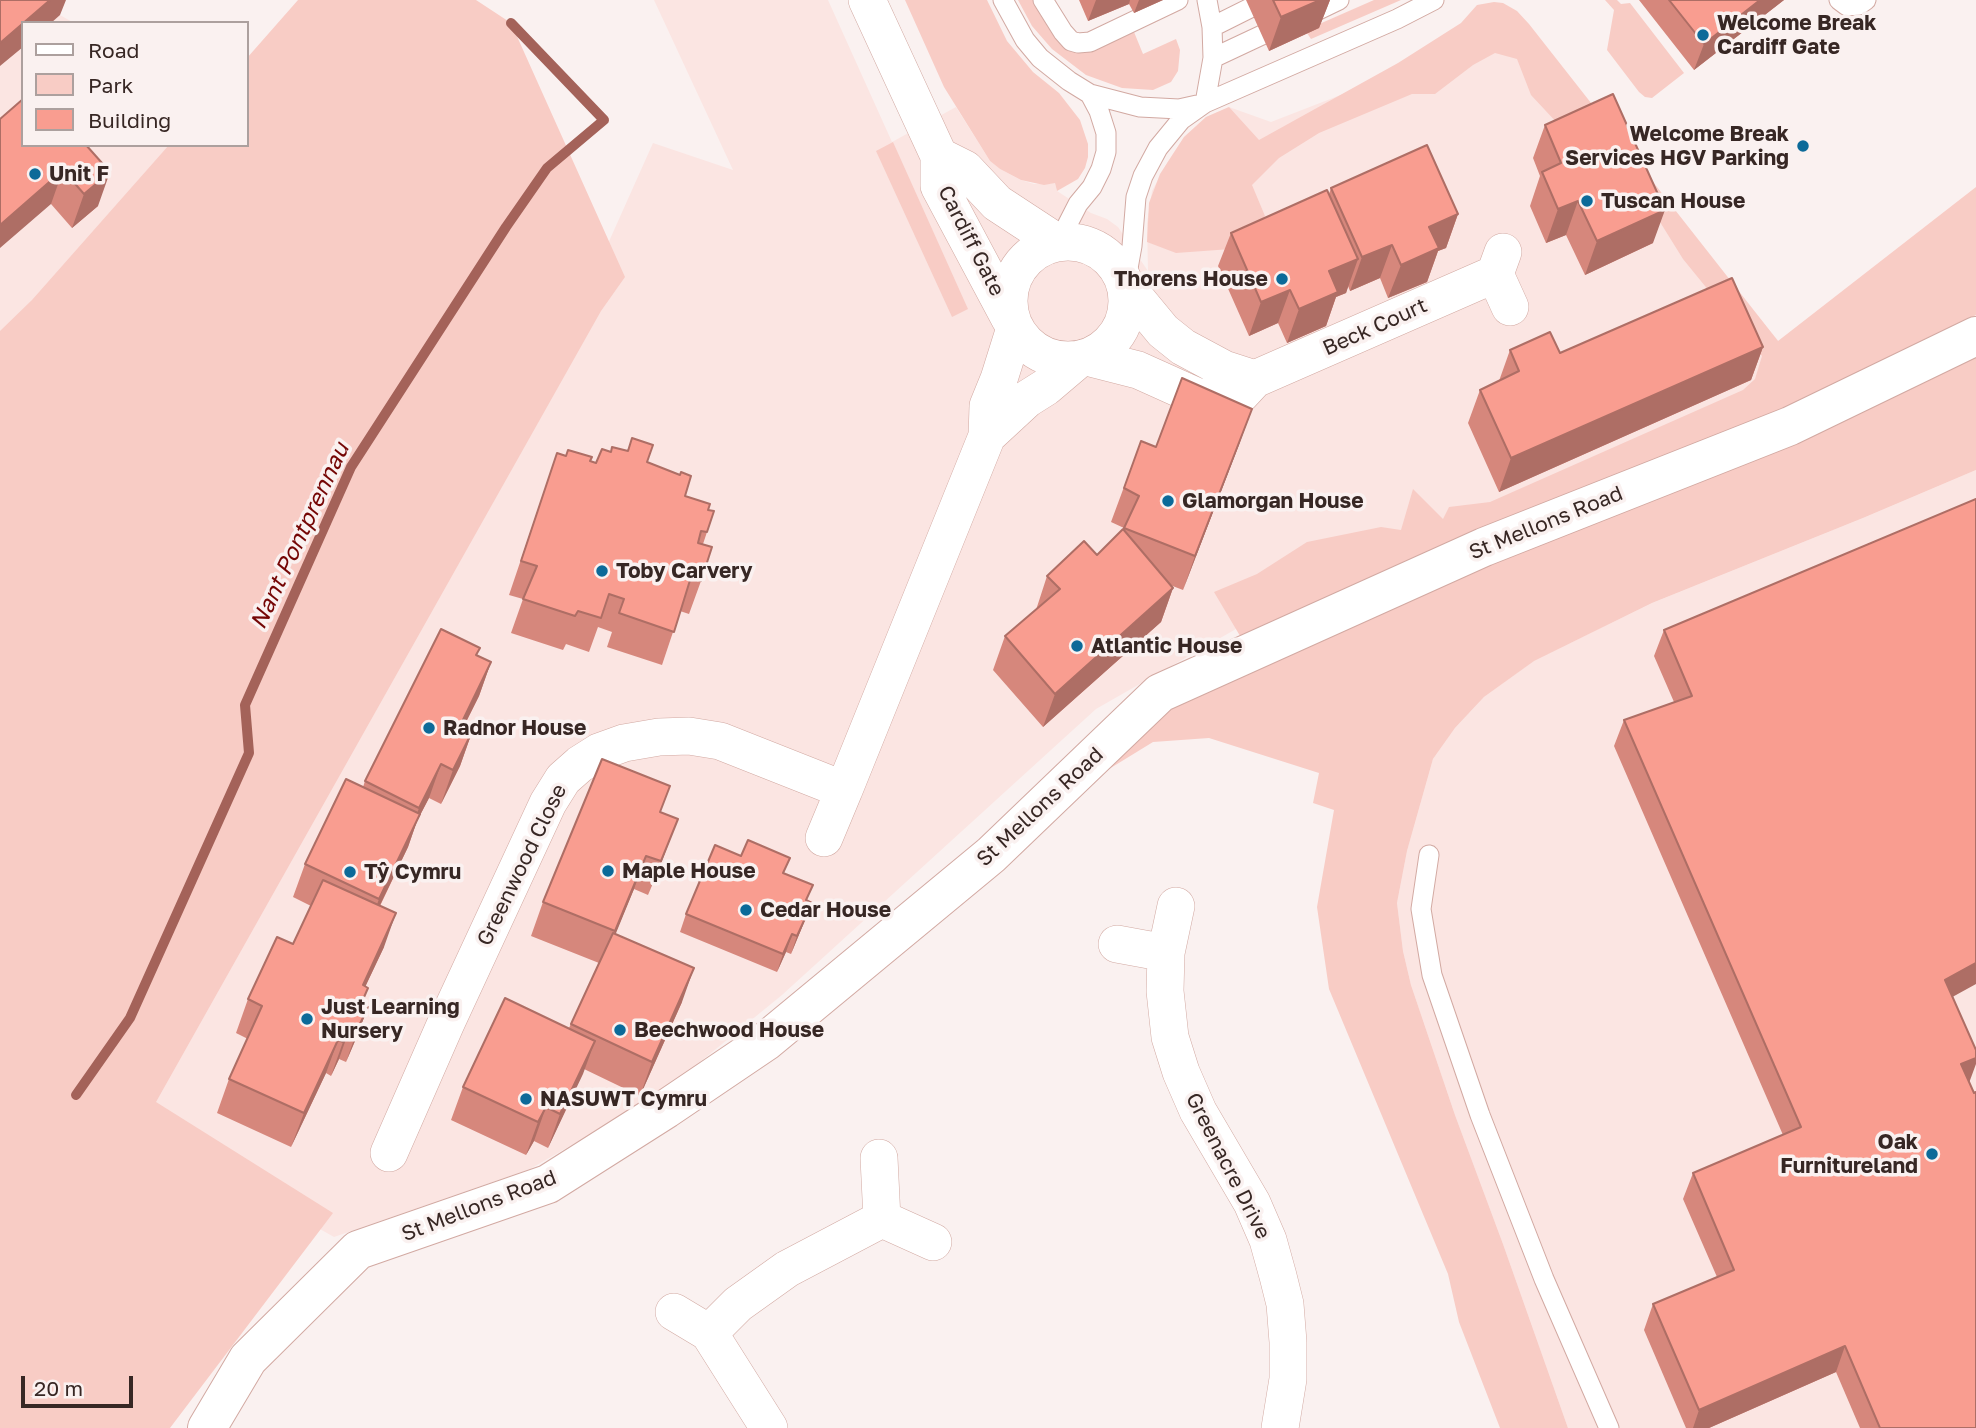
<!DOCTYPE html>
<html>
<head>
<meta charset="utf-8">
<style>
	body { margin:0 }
	#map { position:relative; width:1976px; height:1428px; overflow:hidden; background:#faf1f0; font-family:"Golos Text",sans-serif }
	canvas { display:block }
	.legend { position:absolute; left:21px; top:21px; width:228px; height:126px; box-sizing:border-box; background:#faf1f0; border:2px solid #aca09e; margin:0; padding:9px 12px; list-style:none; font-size:21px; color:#372724 }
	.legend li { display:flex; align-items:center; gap:14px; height:35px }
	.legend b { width:35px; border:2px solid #aca09e }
	.scale { position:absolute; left:21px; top:1376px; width:112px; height:32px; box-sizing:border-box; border:4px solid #372724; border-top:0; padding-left:9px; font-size:21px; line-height:24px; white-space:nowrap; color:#372724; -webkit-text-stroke:5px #faf1f0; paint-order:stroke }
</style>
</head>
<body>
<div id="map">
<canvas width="1976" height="1428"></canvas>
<ul class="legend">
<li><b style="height:9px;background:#fff"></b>Road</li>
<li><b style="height:19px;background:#f8ccc5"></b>Park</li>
<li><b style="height:19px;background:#f99d90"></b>Building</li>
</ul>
<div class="scale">20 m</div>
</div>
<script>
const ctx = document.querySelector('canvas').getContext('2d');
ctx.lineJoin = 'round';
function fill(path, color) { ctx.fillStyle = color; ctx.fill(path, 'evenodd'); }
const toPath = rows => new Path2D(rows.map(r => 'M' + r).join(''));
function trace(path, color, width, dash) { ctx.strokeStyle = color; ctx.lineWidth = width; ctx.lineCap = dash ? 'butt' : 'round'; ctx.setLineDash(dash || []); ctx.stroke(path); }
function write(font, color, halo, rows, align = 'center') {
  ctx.font = font + ' "Golos Text",sans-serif'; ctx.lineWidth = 7; ctx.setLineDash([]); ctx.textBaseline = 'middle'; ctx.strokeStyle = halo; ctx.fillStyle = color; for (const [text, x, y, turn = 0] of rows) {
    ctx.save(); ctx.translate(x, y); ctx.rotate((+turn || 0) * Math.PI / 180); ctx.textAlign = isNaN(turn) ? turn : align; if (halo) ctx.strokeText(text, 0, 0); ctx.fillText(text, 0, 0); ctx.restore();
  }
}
const built = toPath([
	[654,0,828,0,892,142,956,107,990,161,1000,169,1021,180,1034,184,1055,183,1057,191,1091,213,1107,219,1118,227,1148,271,1147,223,1152,191,1167,163,1184,137,1206,117,1229,107,1271,122,1405,70,1513,22,1811,380,1243,625,1096,709,782,995,662,1093,530,1169,334,1237,111,1111,581,304,653,143,733,170],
	[0,4,60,15,74,23,23,23,23,145,199,145,0,353],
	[1976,470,1976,1428,1568,1428,1503,1244,1455,1115,1411,985,1403,951,1397,903,1407,851,1433,759,1455,728,1484,697,1533,661,1652,603,1863,518]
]);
const green = toPath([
	[298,0,476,0,511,23,625,277,601,311,156,1102,333,1213,170,1428,0,1428,0,331,32,300,169,145,247,145,247,58],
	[905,0,987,0,1007,41,1033,72,1059,93,1080,120,1088,144,1088,157,1085,168,1078,179,1057,191,1055,183,1044,185,1021,180,1000,169,990,161,944,87],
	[1018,0,1033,0,1057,39,1071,50,1082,53,1093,51,1134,32,1143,54,1176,39,1180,50,1178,71,1171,82,1153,90,1122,88,1086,75,1052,49,1032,26],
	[1374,0,1401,0,1311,39,1307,33,1317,25],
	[1605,0,1617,0,1621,4,1630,3,1684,73,1652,98,1645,97,1639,92,1607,50,1614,10],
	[1494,2,1503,3,1517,11,1529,24,1778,341,1976,187,1976,315,1824,400,1246,646,1214,592,1257,574,1307,542,1381,527,1401,530,1413,489,1443,519,1449,507,1490,502,1743,390,1755,379,1762,356,1683,259,1601,127,1559,125,1531,95,1517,59,1495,53,1473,65,1435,94,1412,94,1319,133,1279,158,1252,185,1265,216,1231,249,1176,253,1147,242,1149,203,1160,174,1184,137,1206,117,1229,107,1259,140,1398,63,1461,23,1477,5],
	[893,142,968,309,952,317,876,151],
	[1976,344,1976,470,1863,518,1652,603,1534,661,1484,697,1455,728,1433,759,1407,851,1397,903,1403,951,1411,985,1455,1115,1503,1244,1568,1428,1500,1428,1459,1322,1448,1274,1329,989,1317,907,1334,810,1313,803,1319,773,1209,738,1153,742,1065,796,1150,711]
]);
const stream = toPath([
	[76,1095,130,1018,249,753,245,705,351,467,506,227,547,168,604,120,511,23]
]);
const lane = toPath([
	[1003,0,1025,40,1040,58,1069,81,1090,94,1140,107,1179,109,1197,105],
	[1043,0,1063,32,1071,41,1078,43,1090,42,1178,0],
	[1839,0,1847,6,1859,5,1866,0],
	[1312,13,1339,0],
	[1212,27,1250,8],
	[1213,58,1262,35],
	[1205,103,1213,58,1212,27,1207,0],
	[1058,243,1078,204,1092,187,1101,169,1106,152,1106,133,1099,111,1090,94],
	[1125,285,1132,246,1136,197,1143,176,1158,148,1181,120,1205,103,1397,19,1434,0],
	[1429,855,1421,909,1432,975,1480,1115,1544,1279,1609,1428]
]);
const street = toPath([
	[867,0,939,156,939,186,1010,319],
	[939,156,965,169,997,203,1058,243],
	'1009 301a59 59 0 1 1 118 0a59 59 0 1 1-118 0Z',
	[1503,252,1495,274,1510,307],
	[1125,285,1163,331,1183,347,1224,369,1255,379],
	[1087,357,1138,370,1198,397,1218,399,1241,394,1255,379,1495,274],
	[987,436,1027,399,1046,387,1079,359],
	[824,838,844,790],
	[1176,906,1166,953,1165,991,1170,1037,1181,1072,1198,1111,1252,1203,1268,1240,1278,1276,1285,1304,1288,1342,1288,1379,1280,1428],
	[1117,944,1166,953],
	[389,1153,446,1023,548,803,563,779,580,764,599,752,624,743,659,737,689,736,720,741,844,790,987,436,988,406,999,379,1015,328],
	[879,1158,882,1219],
	[674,1312,709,1333],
	[769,1428,709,1333,738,1304,787,1269,882,1219,933,1242]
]);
const secondary = toPath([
	[207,1428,248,1359,358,1250,548,1184,666,1109,765,1042,991,855,1160,693,1484,547,1790,426,1976,336]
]);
const wall = toPath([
	[1079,0,1163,0,1134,13,1129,4,1088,21],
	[1246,0,1330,0,1319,28,1269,51],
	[1639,0,1784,0,1694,70],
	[0,119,86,145,98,206,72,228,51,204],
	[1545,125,1653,243,1585,275,1566,235,1546,243,1530,206,1540,176,1533,158],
	[1331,188,1458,214,1446,248,1438,251,1427,282,1388,298,1380,278,1350,291,1348,286,1346,293,1336,297,1326,326,1287,343,1278,323,1249,336,1218,266,1231,233,1329,194],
	[1763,347,1751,380,1499,492,1468,423,1480,390,1499,381,1510,350,1560,353],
	[1141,441,1156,447,1240,442,1183,590,1170,585,1173,588,1161,622,1043,727,993,670,1005,636,1036,610,1047,576,1097,555,1123,530,1124,528,1111,522],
	[612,447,647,462,685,496,708,510,714,511,703,544,701,581,689,614,680,611,662,665,607,647,612,632,598,627,589,652,566,644,563,650,511,633,523,599,509,595,557,453,596,463,611,452],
	[1664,630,1953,997,1969,1082,1976,1428,1860,1428,1836,1372,1709,1428,1686,1428,1644,1330,1653,1304,1717,1277,1683,1199,1693,1173,1783,1135,1614,746,1624,720,1674,702,1654,656],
	[477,656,491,662,479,696,463,728,472,732,460,766,441,804,429,798,417,821,408,847,380,906,384,947,365,987,368,988,362,1004,368,1007,355,1041,346,1062,339,1059,331,1076,326,1073,291,1147,217,1113,229,1079,248,1039,236,1033,248,999,293,944,311,906,293,897,305,864,363,787,365,781],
	[661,812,665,853,648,895,634,889,615,934,682,1002,640,1096,584,1069,548,1148,534,1141,526,1155,451,1120,463,1087,569,1028,599,963,531,936,543,902],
	[784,873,807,901,812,903,791,954,786,952,777,972,680,932,686,914]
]);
const shadedWall = toPath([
	[50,0,66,0,60,15,51,23,23,23],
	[1096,0,1130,0,1129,4,1088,21],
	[1139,0,1163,0,1134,13],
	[1320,0,1330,0,1319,28,1269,51,1281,17],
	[1760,0,1784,0,1694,70,1704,44],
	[23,23,23,47,0,66,0,43],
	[63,170,51,204,0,248,0,225],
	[110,172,98,206,72,228,84,194],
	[1578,201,1566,235,1546,243,1558,209],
	[1665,210,1653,243,1585,275,1597,241],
	[1458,214,1446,248,1438,251,1427,282,1388,298,1401,265,1429,227],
	[1392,245,1380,278,1350,291,1362,257],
	[1358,259,1346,293,1336,297,1326,326,1287,343,1299,309,1329,271],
	[1290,290,1278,323,1249,336,1261,302],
	[1763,347,1751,380,1499,492,1511,458],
	[1252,409,1240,442,1183,590,1195,556],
	[1173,588,1161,622,1043,727,1055,694],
	[491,662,479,696,447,760,460,726],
	[472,732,460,766,441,804,453,770],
	[441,764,429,798,417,821,408,847,367,932,379,899,408,839,419,808],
	[678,819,665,853,648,895,661,861],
	[646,856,634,889,603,965,615,931],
	[812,903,791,954,797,936],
	[396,913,384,947,350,1019,363,985],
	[792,934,786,952,777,972,783,954],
	[1976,963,1976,984,1936,1006,1945,980],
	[694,968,682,1002,640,1096,652,1062],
	[368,1007,355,1041,346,1062,358,1028],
	[351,1025,339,1059,331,1076,343,1042],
	[338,1040,326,1073,291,1147,304,1113],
	[595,1041,583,1074,548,1148,560,1114],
	[1976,1058,1976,1064,1969,1083,1961,1064],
	[546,1107,534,1141,526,1155,538,1122],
	[1845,1346,1836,1372,1709,1428,1693,1428,1699,1410]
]);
const building = toPath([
	[0,0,50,0,0,43,0,0],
	[1273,0,1320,0,1281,17,1273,0],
	[1669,0,1760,0,1704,44,1669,0],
	[1613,94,1665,210,1597,241,1578,201,1558,209,1542,172,1561,163,1545,125,1613,94],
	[23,99,23,145,86,145,110,172,84,194,63,170,0,225,0,119,23,99],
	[1427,145,1458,214,1429,227,1439,248,1401,265,1392,245,1362,257,1331,188,1427,145],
	[1327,190,1358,259,1329,271,1338,292,1299,309,1290,290,1261,302,1231,233,1327,190],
	[1732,278,1763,347,1511,458,1480,390,1519,371,1510,350,1550,332,1560,353,1732,278],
	[1182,378,1252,409,1195,556,1124,528,1139,496,1124,488,1141,441,1156,447,1182,378],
	[632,438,653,445,647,462,680,475,681,472,691,476,685,496,710,504,708,510,714,511,707,532,701,531,698,543,712,547,701,581,691,577,674,632,619,613,624,599,609,594,601,618,578,611,575,616,523,599,537,566,521,561,557,453,566,456,568,450,592,457,590,461,596,463,602,449,611,452,612,447,628,451,632,438],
	[1976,499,1976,963,1945,980,1976,1050,1976,1058,1961,1064,1974,1093,1976,1092,1976,1428,1880,1428,1845,1346,1699,1410,1653,1304,1734,1270,1693,1173,1801,1127,1624,720,1692,696,1664,630,1976,499],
	[1123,529,1173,588,1055,694,1005,636,1060,589,1047,576,1084,541,1097,555,1123,529],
	[441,629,480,648,476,655,491,662,460,726,472,732,453,770,441,764,419,808,365,781,441,629],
	[602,759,670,786,660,812,678,819,661,861,646,856,615,931,543,902,602,759],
	[346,779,420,814,379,899,305,864,346,779],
	[748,840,790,858,783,873,813,885,806,900,812,903,797,936,792,934,783,954,686,914,715,845,741,856,748,840],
	[323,880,396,913,363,985,368,988,361,1004,368,1007,358,1028,351,1025,343,1042,338,1040,304,1113,229,1079,262,1006,248,999,277,937,293,944,323,880],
	[613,933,694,968,652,1062,571,1024,613,933],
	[505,998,595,1041,560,1114,546,1107,538,1122,463,1087,505,998]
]);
const markers = [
	[1703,35,7,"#0c6a99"],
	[1803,146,7,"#0c6a99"],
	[35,174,7,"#0c6a99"],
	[1587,201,7,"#0c6a99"],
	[1282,279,7,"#0c6a99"],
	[1168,501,7,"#0c6a99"],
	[602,571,7,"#0c6a99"],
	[1077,646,7,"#0c6a99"],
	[429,728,7,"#0c6a99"],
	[608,871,7,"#0c6a99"],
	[350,872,7,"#0c6a99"],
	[746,910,7,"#0c6a99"],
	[307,1019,7,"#0c6a99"],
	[620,1030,7,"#0c6a99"],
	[526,1099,7,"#0c6a99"],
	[1932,1154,7,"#0c6a99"]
];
const poiNames = [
	["Welcome Break",1717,23],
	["Cardiff Gate",1717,47],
	["Welcome Break",1789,134,"right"],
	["Services HGV Parking",1789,158,"right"],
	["Unit F",49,174],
	["Tuscan House",1601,201],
	["Thorens House",1268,279,"right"],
	["Glamorgan House",1182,501],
	["Toby Carvery",616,571],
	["Atlantic House",1091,646],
	["Radnor House",443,728],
	["Maple House",622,871],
	["Tŷ Cymru",364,872],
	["Cedar House",760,910],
	["Just Learning",321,1007],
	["Nursery",321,1031],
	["Beechwood House",634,1030],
	["NASUWT Cymru",540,1099],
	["Oak",1918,1142,"right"],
	["Furnitureland",1918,1166,"right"]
];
const streetNames = [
	["Cardiff Gate",971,241,63],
	["Beck Court",1375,327,-24],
	["St Mellons Road",1546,523,-22],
	["St Mellons Road",1040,807,-43],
	["Greenwood Close",522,865,-64],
	["Greenacre Drive",1228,1166,63],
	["St Mellons Road",479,1206,-21]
];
const waterNames = [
	["Nant Pontprennau",300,536,-65]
];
fill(built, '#fbe5e2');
fill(green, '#f8ccc5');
trace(stream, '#a46259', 10);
trace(lane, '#d2a9a2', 21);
trace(street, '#d2a9a2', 38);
trace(secondary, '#d2a9a2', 40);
trace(lane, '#fff', 19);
trace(street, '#fff', 37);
trace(secondary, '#fff', 38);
fill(wall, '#d6877c');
fill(shadedWall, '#ae6e65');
fill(building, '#f99d90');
trace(building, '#ae6e65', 2);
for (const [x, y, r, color] of markers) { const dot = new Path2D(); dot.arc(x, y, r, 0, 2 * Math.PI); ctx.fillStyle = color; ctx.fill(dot); trace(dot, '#faf1f0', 2.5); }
write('bold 21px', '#372724', '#faf1f0', poiNames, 'left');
write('21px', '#372724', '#faf1f0', streetNames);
write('italic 23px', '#750605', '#faf1f0', waterNames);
</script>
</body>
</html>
